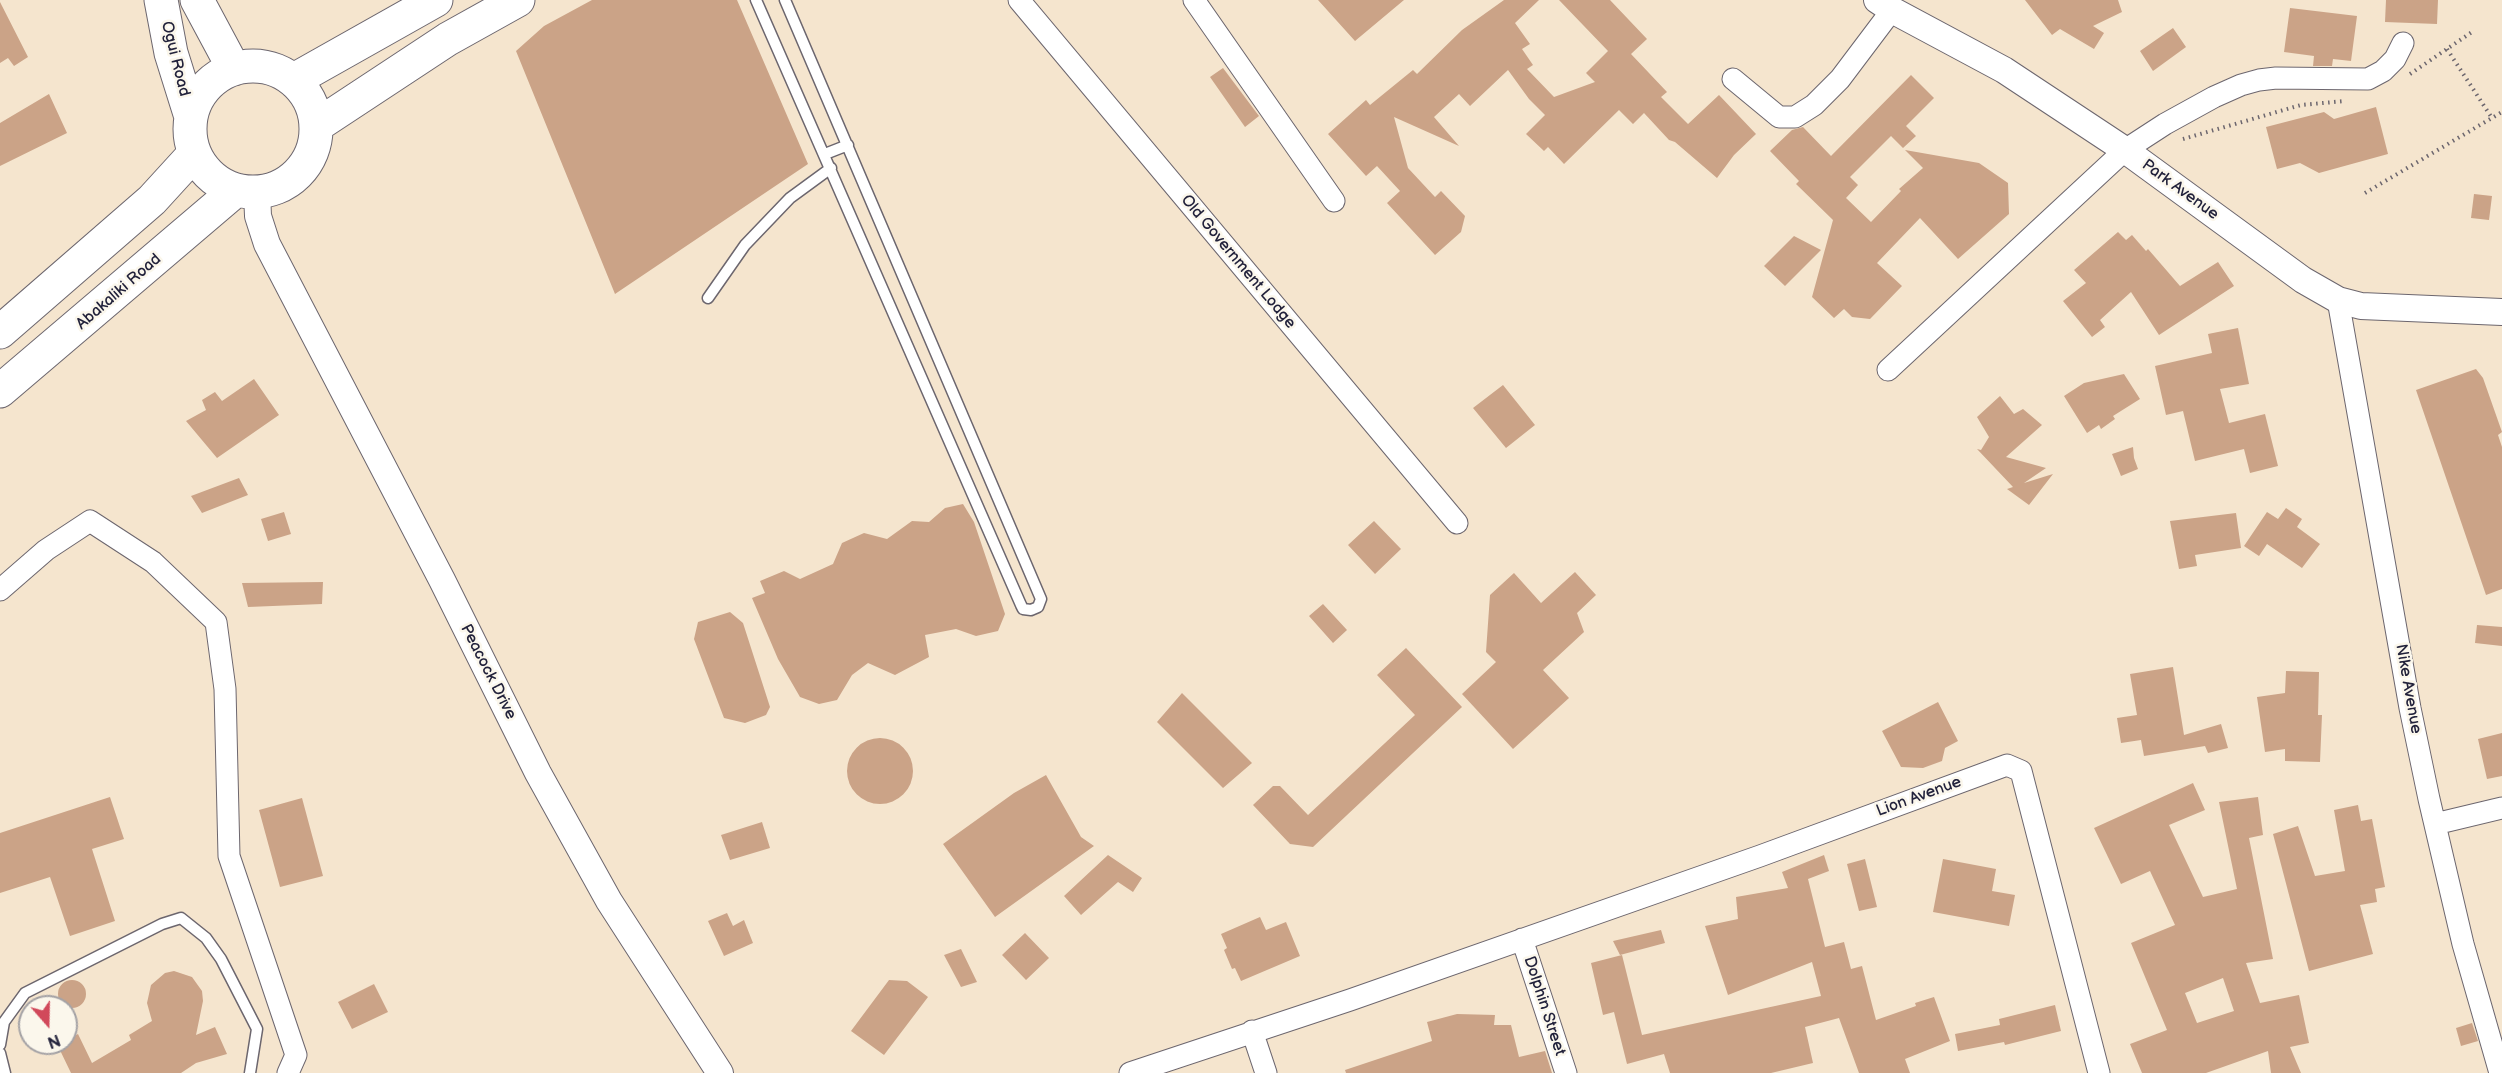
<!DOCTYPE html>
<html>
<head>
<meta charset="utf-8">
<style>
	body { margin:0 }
	#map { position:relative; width:2502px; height:1073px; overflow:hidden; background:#f5e5ce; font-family:"Balsamiq Sans",sans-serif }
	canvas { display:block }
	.north { position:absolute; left:18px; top:995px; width:60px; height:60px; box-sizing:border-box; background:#fbf7ec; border:2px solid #a4a2a5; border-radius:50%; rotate:160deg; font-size:16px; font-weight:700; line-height:24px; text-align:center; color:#22223b }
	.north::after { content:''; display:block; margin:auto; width:21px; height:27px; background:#d1495b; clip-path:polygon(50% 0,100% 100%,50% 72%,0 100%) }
</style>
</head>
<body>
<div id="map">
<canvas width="2502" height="1073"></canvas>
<div class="north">N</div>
</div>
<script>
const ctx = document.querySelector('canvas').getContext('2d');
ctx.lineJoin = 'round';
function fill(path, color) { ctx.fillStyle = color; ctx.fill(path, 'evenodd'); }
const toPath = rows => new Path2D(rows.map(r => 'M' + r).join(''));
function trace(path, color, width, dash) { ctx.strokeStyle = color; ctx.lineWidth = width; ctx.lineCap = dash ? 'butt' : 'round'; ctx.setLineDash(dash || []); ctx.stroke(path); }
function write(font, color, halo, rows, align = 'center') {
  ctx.font = font + ' "Balsamiq Sans",sans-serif'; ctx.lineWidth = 5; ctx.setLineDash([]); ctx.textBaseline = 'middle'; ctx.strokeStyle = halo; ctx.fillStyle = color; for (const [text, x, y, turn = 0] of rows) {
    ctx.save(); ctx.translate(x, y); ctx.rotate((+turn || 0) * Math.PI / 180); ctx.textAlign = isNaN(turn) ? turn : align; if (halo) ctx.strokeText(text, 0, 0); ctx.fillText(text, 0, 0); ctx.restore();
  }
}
const building = toPath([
	[592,0,737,0,808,164,615,294,516,51,544,26],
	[1318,0,1404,0,1355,41],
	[1504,0,1539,0,1515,23,1530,44,1522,49,1533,65,1527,69,1554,97,1595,82,1586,73,1608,51,1559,0,1610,0,1647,39,1631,54,1667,92,1661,97,1688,124,1719,95,1756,134,1734,155,1717,178,1675,142,1669,140,1644,113,1633,124,1619,110,1564,164,1548,147,1544,151,1526,134,1545,115,1529,99,1508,70,1470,106,1459,94,1434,117,1459,146,1394,117,1408,168,1435,197,1441,191,1465,216,1461,232,1435,255,1387,203,1400,191,1377,166,1366,176,1328,134,1366,100,1370,105,1413,70,1417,74,1462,30],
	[2025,0,2118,0,2122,12,2093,26,2104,33,2094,49,2060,29,2052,35],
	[2386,0,2438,0,2437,24,2385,22],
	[0,2,28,57,14,66,8,58,0,63],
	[2290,8,2357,16,2351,61,2333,59,2332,66,2313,66,2314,56,2284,52],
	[2173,28,2186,47,2153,71,2140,51],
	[1223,68,1259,116,1245,127,1210,77],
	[1911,75,1934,98,1906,126,1916,136,1903,148,1891,136,1850,177,1858,185,1846,198,1871,222,1901,191,1899,189,1923,168,1905,150,1979,163,2008,183,2009,214,1958,259,1920,218,1877,263,1902,286,1870,319,1852,317,1844,309,1834,318,1812,297,1833,220,1796,184,1799,181,1770,151,1792,130,1803,127,1831,156],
	[49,94,67,133,0,166,0,123],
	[2376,107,2388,154,2319,173,2300,163,2277,169,2266,127,2324,112,2334,119],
	[2474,194,2492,196,2489,220,2471,218],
	[2118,232,2126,240,2132,235,2146,251,2148,249,2180,286,2218,262,2234,286,2159,335,2131,292,2100,320,2105,327,2092,337,2063,301,2086,283,2074,270],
	[1794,236,1821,250,1785,286,1764,266],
	[2238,328,2249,384,2220,389,2229,423,2265,414,2278,466,2250,473,2244,449,2195,461,2183,411,2166,415,2155,366,2212,353,2208,334],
	[2476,369,2483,378,2502,432,2498,435,2502,447,2502,589,2486,595,2416,390],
	[2124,374,2140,399,2113,416,2115,419,2101,429,2099,425,2087,433,2064,396,2084,383],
	[254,379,279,415,217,458,186,421,206,410,202,400,215,392,222,401],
	[1503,385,1535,425,1506,448,1473,408],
	[2000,396,2014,414,2023,409,2042,425,2006,457,2046,468,2024,483,2053,474,2029,505,2007,489,2013,487,1977,449,1981,450,1989,437,1977,417],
	[2133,447,2134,458,2138,469,2121,476,2112,454],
	[239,478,248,495,202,513,191,496],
	[963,504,974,522,1005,614,998,631,976,636,956,629,925,635,929,657,895,675,868,663,852,675,837,700,819,704,800,697,778,659,752,598,765,593,760,581,784,571,800,579,833,564,842,543,864,533,887,539,912,521,929,522,945,508],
	[2286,508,2302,519,2297,527,2320,544,2302,568,2267,544,2259,556,2244,546,2267,512,2278,519],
	[284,512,291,534,268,541,261,519],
	[2236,513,2241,548,2195,555,2197,566,2179,569,2170,521],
	[1374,521,1401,549,1375,574,1348,545],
	[1575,572,1596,595,1577,613,1584,632,1543,670,1569,698,1513,749,1462,694,1496,662,1486,652,1490,595,1514,573,1541,603],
	[323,582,322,604,248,607,242,583],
	[1323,604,1347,630,1333,643,1309,616],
	[730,612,743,623,770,707,766,715,745,723,724,718,694,639,698,622],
	[2477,625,2502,627,2502,646,2475,643],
	[1406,648,1462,707,1313,847,1290,844,1253,805,1273,786,1280,786,1308,815,1415,715,1377,675],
	[2173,667,2184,735,2221,724,2228,748,2208,753,2205,746,2144,756,2141,740,2121,743,2117,718,2137,715,2130,674],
	[2286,671,2319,672,2318,715,2322,715,2320,762,2285,761,2285,749,2265,752,2257,697,2285,693],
	[1182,693,1252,763,1223,788,1157,722],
	[1938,702,1958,741,1945,748,1942,761,1923,768,1901,767,1882,731],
	[2502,733,2502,776,2487,779,2478,739],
	'847 771a33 33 0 1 1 66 0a33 33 0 1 1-66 0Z',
	[1046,775,1081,837,1094,846,995,917,943,844,1014,793],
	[2193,783,2205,810,2169,825,2203,897,2237,889,2219,802,2258,797,2263,835,2249,838,2273,959,2246,963,2260,1003,2299,995,2309,1043,2290,1047,2301,1073,2271,1073,2268,1051,2206,1073,2142,1073,2130,1044,2167,1030,2131,943,2175,925,2150,871,2121,884,2094,828],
	[2223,978,2234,1011,2197,1023,2185,993],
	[110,797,124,839,92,849,115,921,70,936,50,877,0,893,0,833],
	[302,798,323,876,280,887,259,810],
	[2358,805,2361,821,2372,819,2385,887,2375,889,2377,902,2360,905,2373,954,2309,971,2273,834,2298,826,2315,876,2345,871,2334,810],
	[762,822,770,848,730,860,721,835],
	[1108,855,1142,878,1133,892,1118,882,1081,915,1064,896],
	[1824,855,1829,871,1808,879,1825,947,1844,942,1851,969,1862,966,1876,1020,1916,1006,1915,1003,1934,997,1950,1041,1905,1059,1910,1073,1859,1073,1839,1018,1805,1027,1813,1063,1771,1073,1670,1073,1664,1054,1627,1064,1614,1012,1603,1015,1591,963,1622,955,1642,1035,1821,996,1812,962,1728,995,1705,926,1738,919,1736,897,1788,888,1782,872],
	[1865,859,1877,907,1859,911,1847,864],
	[1943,859,1996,869,1992,891,2015,895,2009,926,1933,912],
	[727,913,733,926,744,920,753,943,724,956,708,921],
	[1260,917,1266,930,1286,922,1300,956,1241,981,1235,968,1232,969,1224,950,1227,948,1221,934],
	[1661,930,1665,943,1620,955,1613,941],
	[1025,933,1049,958,1026,980,1002,955],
	[961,949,977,982,961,987,944,955],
	[174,971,192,977,202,991,203,1001,196,1035,215,1027,227,1054,196,1063,181,1073,71,1073,57,1044,66,1043,66,1040,78,1034,92,1063,131,1040,129,1035,152,1021,147,1003,151,985,165,973],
	[889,980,907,981,928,997,884,1055,851,1031],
	'58 994a14 14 0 1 1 28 0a14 14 0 1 1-28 0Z',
	[374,984,388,1012,352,1029,338,1002],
	[2055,1005,2061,1031,2005,1045,2004,1042,1958,1051,1955,1034,2000,1025,1999,1019],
	[1457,1014,1495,1015,1494,1025,1511,1025,1519,1057,1545,1051,1552,1073,1346,1073,1345,1070,1432,1041,1427,1022],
	[2472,1023,2478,1041,2461,1046,2456,1028]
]);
const path = toPath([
	[2447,49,2492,118],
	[2410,74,2472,32],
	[2183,139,2301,105,2345,101],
	[2365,193,2502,112]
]);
const service = toPath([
	[756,0,1021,605,1023,609,1031,610,1038,607,1041,599,785,0],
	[825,154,848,145],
	[708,298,745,245,790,198,831,168],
	[0,1045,4,1022,25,993,162,924,181,918,206,938,221,959,257,1029,250,1073],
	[0,1053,5,1073]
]);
const minor = toPath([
	[1019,0,1457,523],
	[1194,0,1334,201],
	[1733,79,1779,117,1795,117,1814,105,1840,79,1892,10],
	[2338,300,2410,708,2429,799,2463,944,2500,1073],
	[1888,370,2125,150,2165,124,2214,97,2241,85,2259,80,2276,78,2368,79,2383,71,2395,59,2403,43],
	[0,590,46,550,90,521,153,562,216,622,225,689,229,856,296,1055,288,1073],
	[2435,824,2502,808],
	[1522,939,1566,1073],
	[1252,1031,1266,1073],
	[1130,1073,1350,1000,1760,856,2007,765,2021,771,2099,1073]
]);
const tertiary = toPath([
	[1877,0,1892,10,2004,70,2125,150,2303,280,2338,300,2361,306,2502,312],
	[257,192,258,216,267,244,442,580,538,773,609,901,720,1073]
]);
const primary = toPath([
	[161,0,171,53,191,117],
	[197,0,234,69],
	'190 129a63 63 0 1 1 126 0a63 63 0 1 1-126 0Z',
	[294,80,436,0],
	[316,126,448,39,518,0],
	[0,332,152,200,194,154],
	[0,391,236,190]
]);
const streetNames = [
	["Ogui Road",175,59,76],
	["Park Avenue",2180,190,36],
	["Old Government Lodge",1238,262,50],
	["Abakaliki Road",119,292,-41],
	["Peacock Drive",488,672,63],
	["Nike Avenue",2408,689,80],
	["Lion Avenue",1919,797,-20],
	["Dolphin Street",1544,1006,72]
];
fill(building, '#cba387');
trace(service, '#6c666e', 13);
trace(minor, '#6c666e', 23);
trace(tertiary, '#6c666e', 28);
trace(primary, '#6c666e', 35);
trace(path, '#6c666e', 4, [1.5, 4.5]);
trace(service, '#fff', 10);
trace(minor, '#fff', 21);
trace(tertiary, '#fff', 26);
trace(primary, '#fff', 33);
write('16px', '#22223b', '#fbf7ec', streetNames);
</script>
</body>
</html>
